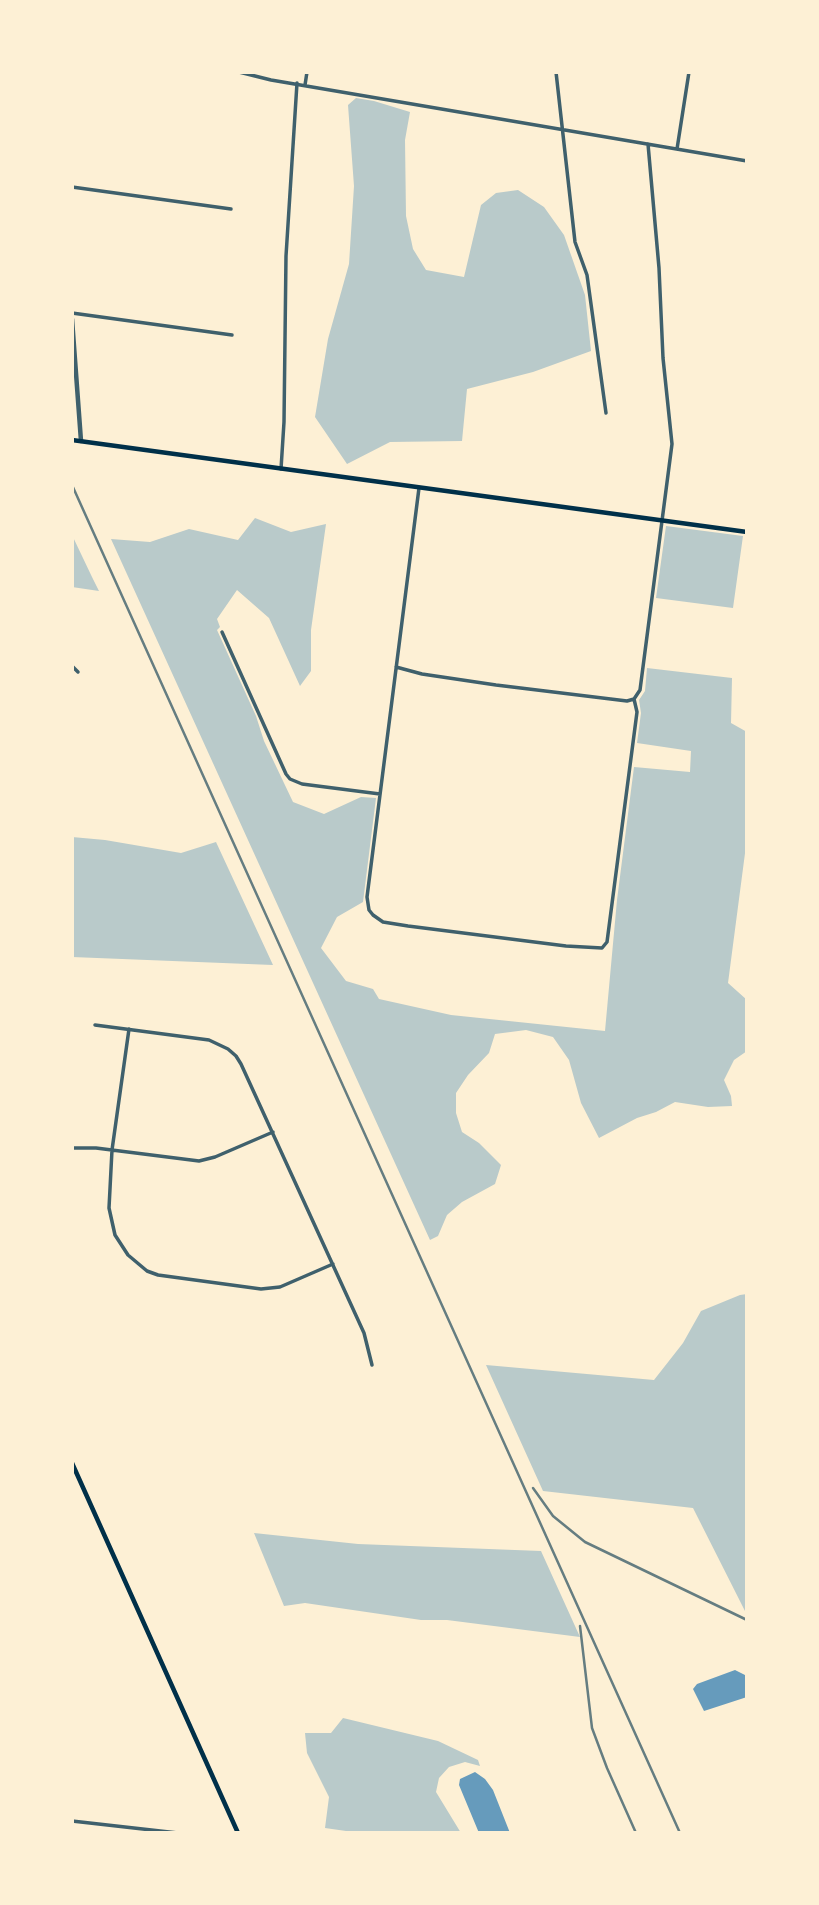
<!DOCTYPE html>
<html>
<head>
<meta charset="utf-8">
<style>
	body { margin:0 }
	#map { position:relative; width:819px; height:1905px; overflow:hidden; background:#fdf0d5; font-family:"DejaVu Sans",sans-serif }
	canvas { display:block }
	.frame { position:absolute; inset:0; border:74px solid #fdf0d5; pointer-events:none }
</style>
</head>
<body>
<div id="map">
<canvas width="819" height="1905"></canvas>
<div class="frame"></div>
</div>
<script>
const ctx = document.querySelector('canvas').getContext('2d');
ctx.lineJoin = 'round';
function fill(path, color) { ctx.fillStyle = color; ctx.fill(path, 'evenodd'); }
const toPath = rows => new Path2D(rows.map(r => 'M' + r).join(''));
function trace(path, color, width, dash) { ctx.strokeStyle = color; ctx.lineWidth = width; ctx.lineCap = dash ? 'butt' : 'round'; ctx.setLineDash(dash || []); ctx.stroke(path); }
const green = toPath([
	[356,98,374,101,410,112,405,140,406,216,413,249,426,270,464,277,481,205,496,193,518,190,544,207,564,235,585,295,591,351,533,372,467,389,462,441,390,442,347,464,315,417,328,339,349,264,354,186,348,105],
	[255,518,291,532,326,524,311,630,311,671,300,686,269,618,237,590,217,619,220,627,217,630,256,716,264,741,293,802,324,814,361,797,376,798,363,902,337,917,321,948,346,981,373,989,379,999,451,1015,605,1031,617,900,634,767,690,772,691,751,637,743,641,713,639,700,645,691,647,668,732,678,731,723,747,732,747,838,728,983,747,1000,747,1051,734,1060,724,1080,731,1096,732,1106,708,1107,675,1102,656,1112,637,1118,599,1138,581,1103,569,1060,553,1037,526,1030,495,1034,489,1053,468,1075,456,1093,456,1113,462,1132,479,1143,501,1165,495,1184,462,1202,447,1215,438,1236,430,1240,111,539,150,542,189,529,238,540],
	[666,526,743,536,733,608,656,598],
	[72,535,92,577,99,591,72,587],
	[72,837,105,840,181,853,216,842,273,965,72,957],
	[747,1294,747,1615,693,1508,543,1491,486,1365,654,1380,683,1343,701,1311,740,1295],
	[254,1533,358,1544,541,1551,580,1637,447,1620,421,1620,305,1603,284,1606],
	[343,1718,438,1741,478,1760,480,1766,465,1762,449,1767,439,1778,436,1792,461,1833,360,1833,325,1828,329,1797,307,1753,305,1733,331,1733]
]);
const water = toPath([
	[735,1670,747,1676,747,1697,704,1711,693,1689,697,1684],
	[475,1772,485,1779,493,1790,510,1833,479,1833,459,1785,460,1779]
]);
const minor = toPath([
	[239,72,271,80,747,161],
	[556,72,575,242,587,275,606,413],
	[305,85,307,72],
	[677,149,689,72],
	[72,187,231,209],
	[72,313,232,335],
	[281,469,284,422,286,256,297,83],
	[419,488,367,897,369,910,373,915,383,922,408,926,566,946,602,948,607,942,637,712,634,699,640,690,672,444,663,358,659,268,648,144],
	[222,632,286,774,290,779,302,784,380,794],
	[72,666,78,672],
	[396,667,422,674,496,685,627,701,634,699],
	[95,1025,209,1040,228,1049,236,1056,241,1064,364,1333,372,1365],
	[129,1029,112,1150,109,1208,115,1235,128,1255,147,1271,158,1275,261,1289,280,1287,333,1264],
	[72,1148,96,1148,199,1161,215,1157,273,1132],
	[72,1821,178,1833]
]);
const tertiary = toPath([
	[72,319,81,441]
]);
const secondary = toPath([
	[72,440,747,532],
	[72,1463,238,1833]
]);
const rail = toPath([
	[72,485,680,1833],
	[533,1488,553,1516,585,1542,747,1620],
	[580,1626,592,1728,607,1768,636,1833]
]);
fill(green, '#b9caca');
fill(water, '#669bbc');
trace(minor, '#3f606c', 3.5);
trace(tertiary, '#3f606c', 4.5);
trace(secondary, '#003049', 4.5);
trace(rail, '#657d81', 2.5);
</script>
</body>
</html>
